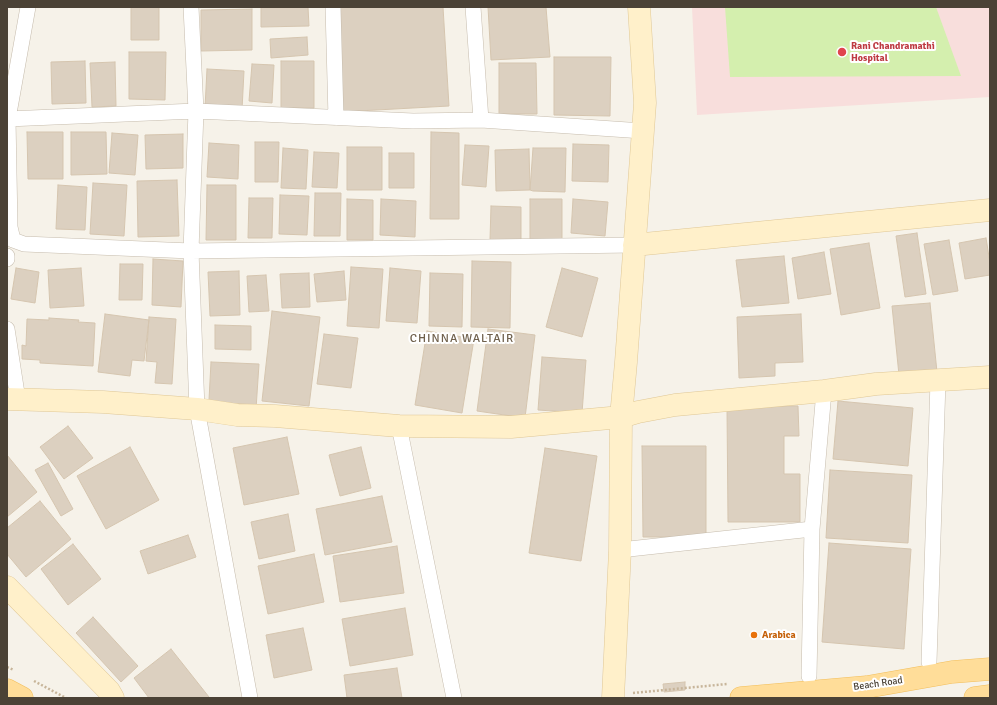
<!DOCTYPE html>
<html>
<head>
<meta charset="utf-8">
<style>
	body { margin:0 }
	#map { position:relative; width:997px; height:705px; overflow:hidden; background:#f6f2e9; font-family:Signika,sans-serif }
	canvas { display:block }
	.frame { position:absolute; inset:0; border:8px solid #4b4236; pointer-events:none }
</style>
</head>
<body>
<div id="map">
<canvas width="997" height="705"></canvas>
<div class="frame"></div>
</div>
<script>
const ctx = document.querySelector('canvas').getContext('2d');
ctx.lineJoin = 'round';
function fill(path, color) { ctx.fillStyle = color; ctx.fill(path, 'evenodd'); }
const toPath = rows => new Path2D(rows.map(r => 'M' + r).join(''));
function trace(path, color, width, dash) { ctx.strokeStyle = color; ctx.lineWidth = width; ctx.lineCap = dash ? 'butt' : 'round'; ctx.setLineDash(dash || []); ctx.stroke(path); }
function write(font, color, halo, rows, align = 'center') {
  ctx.font = font + ' Signika,sans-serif'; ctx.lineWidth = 4; ctx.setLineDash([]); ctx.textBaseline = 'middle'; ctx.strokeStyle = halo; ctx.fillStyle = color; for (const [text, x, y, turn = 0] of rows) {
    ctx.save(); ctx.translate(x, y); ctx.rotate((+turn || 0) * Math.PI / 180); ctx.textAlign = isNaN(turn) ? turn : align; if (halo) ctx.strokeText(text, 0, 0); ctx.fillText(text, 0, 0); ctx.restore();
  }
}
const medical = toPath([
	[692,7,990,7,990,97,697,115]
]);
const green = toPath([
	[725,7,936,7,961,76,730,77]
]);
const building = toPath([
	[131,7,159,7,159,40,131,40,131,7],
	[261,7,308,7,309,26,261,27,261,7],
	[334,7,443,7,449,106,340,112,334,7],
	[488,7,546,7,550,57,491,60,488,7],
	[252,9,252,50,201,51,201,10,252,9],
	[307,37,308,55,271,58,270,39,307,37],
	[129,52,166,52,165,100,129,99,129,52],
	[554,57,611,57,610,116,554,115,554,57],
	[85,61,86,103,52,104,51,62,85,61],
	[281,61,314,61,314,108,281,108,281,61],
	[115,62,116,106,92,107,90,63,115,62],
	[499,63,536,63,537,114,499,114,499,63],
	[252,64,274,65,272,103,249,101,252,64],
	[207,69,244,71,242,110,205,108,207,69],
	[27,132,63,132,63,179,28,179,27,132],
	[71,132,106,132,107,174,71,175,71,132],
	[431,132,459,133,459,219,430,219,431,132],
	[112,133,138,135,135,175,109,173,112,133],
	[183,134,183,168,146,169,145,135,183,134],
	[255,142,279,142,278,182,255,182,255,142],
	[209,143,239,145,238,179,207,177,209,143],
	[573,144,609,145,608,182,572,181,573,144],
	[465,145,489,146,486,187,462,185,465,145],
	[347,147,382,147,382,190,347,190,347,147],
	[283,148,308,150,306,189,281,188,283,148],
	[533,148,566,148,565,192,533,191,530,190,533,148],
	[529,149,530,190,496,191,495,150,529,149],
	[314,152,339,153,337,188,312,187,314,152],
	[389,153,414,153,414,188,389,188,389,153],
	[177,180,179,236,138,237,137,181,177,180],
	[93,183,127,185,124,236,90,234,93,183],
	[58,185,87,187,85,230,56,229,58,185],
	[207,185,236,185,236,240,206,240,207,185],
	[315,193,341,193,340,236,314,236,315,193],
	[280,195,309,196,307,235,279,234,280,195],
	[249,198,273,198,272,238,248,238,249,198],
	[347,199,373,200,373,240,347,240,347,199],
	[381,199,416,201,415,237,380,235,381,199],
	[530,199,562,199,562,239,530,239,530,199],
	[573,199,608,202,605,236,571,233,573,199],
	[491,206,521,207,521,241,490,240,491,206],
	[917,233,926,294,905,297,896,236,917,233],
	[986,238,990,263,990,275,965,279,959,243,986,238],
	[949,240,958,291,933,295,924,244,949,240],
	[869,243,880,308,841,315,830,249,869,243],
	[824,252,831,294,798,299,792,258,824,252],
	[784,256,789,303,742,307,736,260,784,256],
	[153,259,183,261,181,307,152,305,153,259],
	[472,261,511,262,510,328,471,327,472,261],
	[120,264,143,264,142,300,119,300,120,264],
	[351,267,383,269,379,328,347,326,351,267],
	[16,268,39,272,35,303,11,299,16,268],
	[81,268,84,306,50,308,48,270,81,268],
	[390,268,421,271,417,323,386,321,390,268],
	[562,268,598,278,582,337,546,327,562,268],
	[239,271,240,315,210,316,208,272,239,271],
	[344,271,346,300,317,302,314,274,344,271],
	[309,273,310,307,282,308,280,274,309,273],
	[430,273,463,274,462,327,429,326,430,273],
	[266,275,269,311,249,312,247,276,266,275],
	[930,303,937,372,899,375,892,306,930,303],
	[272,311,320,317,309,406,262,401,272,311],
	[105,314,149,320,144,361,132,360,130,376,98,372,105,314],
	[801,314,803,362,775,363,775,376,739,378,737,317,801,314],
	[149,317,176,319,172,384,155,383,157,362,146,361,149,317],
	[49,318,79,320,78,322,95,323,93,366,40,363,40,360,22,359,22,345,26,346,27,319,49,320,49,318],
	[215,325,251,326,251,350,215,349,215,325],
	[488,329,535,335,525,418,477,411,488,329],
	[427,331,474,339,462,413,415,405,427,331],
	[324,334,358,338,351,388,317,384,324,334],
	[542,357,586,360,582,413,538,410,542,357],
	[211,362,259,364,256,409,209,400,211,362],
	[838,401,913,408,908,466,833,459,838,401],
	[727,406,798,406,799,436,784,436,784,474,800,474,800,522,728,522,727,406],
	[68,426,93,458,64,479,40,447,68,426],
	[287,437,299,494,244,505,233,448,287,437],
	[642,446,706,446,706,537,643,537,642,446],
	[130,447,159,500,106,529,77,476,130,447],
	[361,447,371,488,340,496,329,455,361,447],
	[545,448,597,456,581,561,529,553,545,448],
	[7,455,37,492,7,517,7,455],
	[48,463,73,509,61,516,35,470,48,463],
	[830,470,912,475,908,543,826,538,830,470],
	[382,496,392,542,325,555,316,509,382,496],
	[40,501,71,539,26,577,7,554,7,528,40,501],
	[288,514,295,551,259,559,251,522,288,514],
	[188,535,196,557,148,574,140,551,188,535],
	[829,543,911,549,904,649,822,642,829,543],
	[73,544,101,579,68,605,41,569,73,544],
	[397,546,404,593,340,602,333,556,397,546],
	[314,554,324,602,268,614,258,566,314,554],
	[405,608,413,655,350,666,342,619,405,608],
	[93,617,138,666,121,682,76,633,93,617],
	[303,628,312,670,274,678,266,635,303,628],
	[171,649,209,697,208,698,149,698,134,678,171,649],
	[397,668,402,698,347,698,344,675,397,668],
	[685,682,685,690,664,692,663,684,685,682]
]);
const path = toPath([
	[7,667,14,670],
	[34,681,66,698],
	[633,693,727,684]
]);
const street = toPath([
	[28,7,8,119,10,227,13,240,24,244,191,251,634,245],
	[191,7,196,111,191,251,197,409,250,698],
	[333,7,336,118],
	[473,7,481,120],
	[7,119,196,111,413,121,481,120,643,131],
	[7,256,7,259],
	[7,329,18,400],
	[399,426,454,698],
	[620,550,812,529],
	[929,662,938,381],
	[809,676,812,529,824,391]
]);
const secondary = toPath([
	[634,245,990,210],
	[7,399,103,402,197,409,237,415,275,416,399,426,511,427,621,417,638,412,675,405,824,391,876,384,990,377],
	[7,587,109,691,113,698],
	[613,698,620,550,621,417,626,362,645,103,639,7]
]);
const primary = toPath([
	[7,690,22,698],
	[741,698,867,687,952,672,990,669],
	[975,698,990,696]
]);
const markers = [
	[842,52,5,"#e0444e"],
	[754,635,4,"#e8710a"]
];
const healthNames = [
	["Rani Chandramathi",851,46],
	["Hospital",851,58]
];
const foodNames = [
	["Arabica",762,635]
];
const streetNames = [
	["Beach Road",878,684,-8]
];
const quarterNames = [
	["CHINNA WALTAIR",462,339]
];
fill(medical, '#f8dedc');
fill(green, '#d4efae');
fill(building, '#dcd0c0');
trace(building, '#d5c5af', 1);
trace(street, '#c6bcad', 16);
trace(secondary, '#dfc796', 23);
trace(primary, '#f2be5b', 23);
trace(path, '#c7b59a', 2.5, [2, 2]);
trace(street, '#fff', 15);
trace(secondary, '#fff0ca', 22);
trace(primary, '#fd9', 22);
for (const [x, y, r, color] of markers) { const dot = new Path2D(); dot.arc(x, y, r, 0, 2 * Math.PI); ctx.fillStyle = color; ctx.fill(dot); trace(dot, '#fff', 1.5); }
write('bold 10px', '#be3a42', '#fff', healthNames, 'left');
write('bold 10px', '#c56008', '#fff', foodNames, 'left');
write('10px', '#4b4236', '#fff', streetNames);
ctx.letterSpacing = '1px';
write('12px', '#6f604c', '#fff', quarterNames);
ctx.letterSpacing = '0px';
</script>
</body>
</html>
